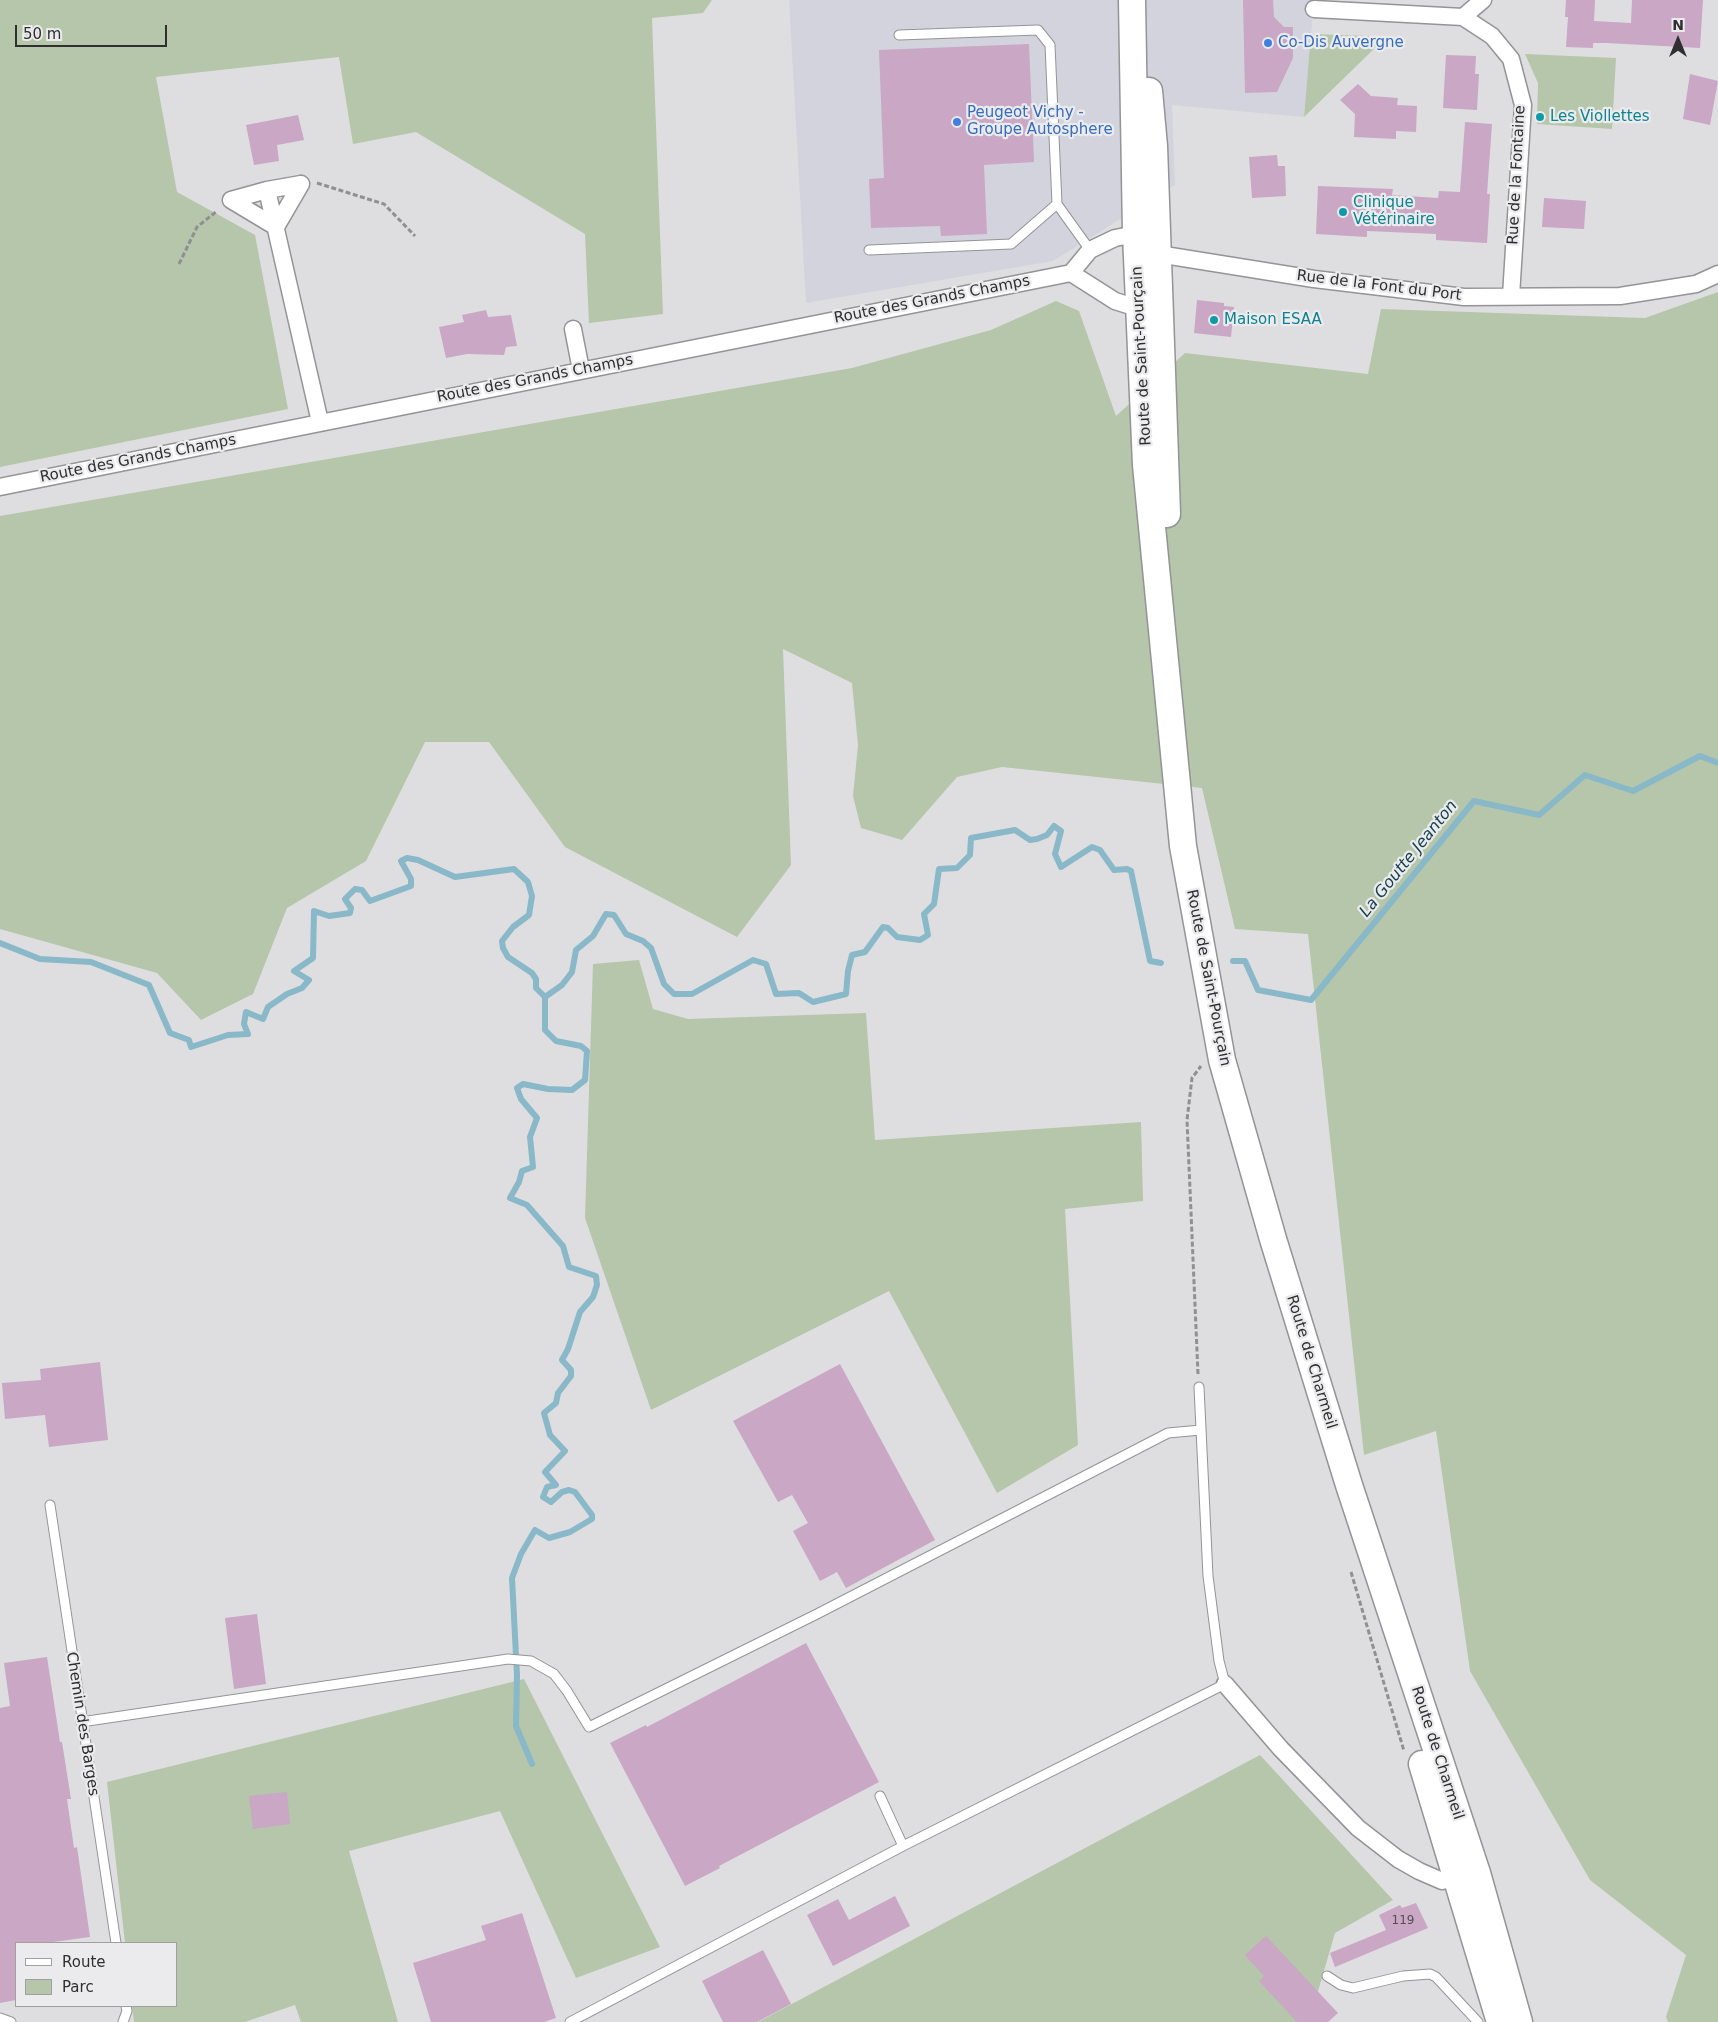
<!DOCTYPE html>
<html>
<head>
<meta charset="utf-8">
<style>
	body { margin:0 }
	#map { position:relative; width:1718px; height:2022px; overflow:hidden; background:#dedee0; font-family:"DejaVu Sans",sans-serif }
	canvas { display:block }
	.legend { position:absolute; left:15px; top:1942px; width:162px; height:65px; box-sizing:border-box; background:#ebebed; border:1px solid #a0a0a1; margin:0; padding:6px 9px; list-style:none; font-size:15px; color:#2f2f30 }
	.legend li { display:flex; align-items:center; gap:10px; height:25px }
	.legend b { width:25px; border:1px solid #a0a0a1 }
	.north { position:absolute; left:1653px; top:15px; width:50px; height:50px; -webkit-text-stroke:4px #ebebed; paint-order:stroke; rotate:0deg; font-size:14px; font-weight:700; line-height:20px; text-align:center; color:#2f2f30 }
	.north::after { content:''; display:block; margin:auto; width:18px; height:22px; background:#2f2f30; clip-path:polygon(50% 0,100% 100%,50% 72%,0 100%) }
	.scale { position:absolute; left:15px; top:25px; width:152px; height:22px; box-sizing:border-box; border:2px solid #2f2f30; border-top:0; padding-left:6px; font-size:15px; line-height:18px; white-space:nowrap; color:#2f2f30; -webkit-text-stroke:4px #ebebed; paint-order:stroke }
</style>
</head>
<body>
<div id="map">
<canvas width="1718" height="2022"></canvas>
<ul class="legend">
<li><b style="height:6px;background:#fff"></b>Route</li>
<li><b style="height:14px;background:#b5c6ab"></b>Parc</li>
</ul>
<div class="north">N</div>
<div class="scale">50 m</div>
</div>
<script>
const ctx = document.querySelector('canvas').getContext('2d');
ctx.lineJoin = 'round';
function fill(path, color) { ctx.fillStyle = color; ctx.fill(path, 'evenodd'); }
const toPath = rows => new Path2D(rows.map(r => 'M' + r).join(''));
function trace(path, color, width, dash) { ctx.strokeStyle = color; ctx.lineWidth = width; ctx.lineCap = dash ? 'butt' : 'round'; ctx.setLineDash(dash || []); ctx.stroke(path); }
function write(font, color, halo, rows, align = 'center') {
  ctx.font = font + ' "DejaVu Sans",sans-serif'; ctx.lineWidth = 4.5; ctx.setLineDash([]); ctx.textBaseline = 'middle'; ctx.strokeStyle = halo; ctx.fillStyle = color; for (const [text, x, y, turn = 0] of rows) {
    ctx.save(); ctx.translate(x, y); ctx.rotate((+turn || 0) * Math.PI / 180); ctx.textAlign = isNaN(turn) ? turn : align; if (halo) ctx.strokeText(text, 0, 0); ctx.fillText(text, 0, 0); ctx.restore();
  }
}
const built = toPath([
	[789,0,1314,0,1304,117,1172,105,1175,185,1053,261,806,303]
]);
const green = toPath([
	[0,0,712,0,703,13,652,18,663,314,589,323,585,234,416,132,353,144,339,57,156,77,177,192,255,235,288,409,0,467],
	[1311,34,1369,36,1378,45,1304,117],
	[1525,54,1616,58,1612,129,1537,124,1538,83],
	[1718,292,1718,2022,1668,2022,1666,2017,1686,1955,1590,1880,1470,1671,1436,1431,1364,1455,1308,934,1235,929,1202,788,1002,767,957,777,902,840,861,828,853,796,858,745,852,683,783,649,791,865,737,937,565,847,489,742,425,742,366,861,287,908,253,994,201,1020,157,973,0,929,0,516,852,368,991,330,1056,301,1079,311,1116,416,1185,353,1368,374,1381,309,1645,318],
	[639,960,653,1009,688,1019,866,1013,875,1140,1141,1122,1143,1201,1065,1209,1078,1445,997,1493,889,1291,651,1410,585,1218,593,964],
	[524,1679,660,1947,576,1978,500,1811,349,1851,398,2022,301,2022,295,2005,245,2022,134,2022,132,2006,176,2006,176,1943,125,1943,107,1782],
	[1260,1755,1393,1900,1335,1933,1309,2022,758,2022]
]);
const stream = toPath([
	[0,943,40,959,91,962,149,985,170,1033,189,1040,191,1047,228,1035,248,1034,244,1024,246,1012,263,1019,268,1007,287,994,302,988,309,980,294,971,313,958,314,911,329,916,350,913,351,908,345,899,355,889,362,890,370,901,411,886,411,879,401,861,407,858,418,860,455,877,514,869,528,882,532,896,529,915,513,927,502,941,503,948,508,957,532,973,536,979,536,988,545,997],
	[1233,961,1245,961,1258,990,1311,1000,1474,801,1539,815,1585,775,1633,791,1700,756,1718,763],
	[545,997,562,985,572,972,576,950,593,936,606,914,614,915,626,934,643,941,651,948,664,984,674,994,692,994,753,960,766,964,776,994,799,993,813,1002,846,994,848,971,852,955,865,952,883,927,888,928,897,937,920,940,928,935,924,914,934,904,939,869,957,868,970,855,971,838,1015,830,1030,840,1037,839,1047,835,1054,826,1061,831,1055,854,1061,867,1092,847,1100,850,1114,870,1127,869,1131,871,1150,961,1161,963],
	[532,1764,516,1726,517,1675,512,1578,521,1554,535,1530,549,1538,570,1532,592,1519,592,1515,575,1492,569,1490,562,1492,551,1502,543,1497,547,1487,556,1485,545,1472,565,1451,550,1435,544,1413,556,1403,558,1393,571,1376,571,1370,562,1360,568,1349,580,1312,593,1297,597,1285,596,1276,569,1267,563,1246,527,1205,510,1198,519,1182,522,1171,533,1167,530,1137,537,1118,521,1099,517,1088,523,1084,548,1089,572,1090,585,1080,587,1051,581,1046,556,1041,545,1030,545,997]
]);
const building = toPath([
	[1243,0,1273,0,1274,17,1284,27,1293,27,1293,58,1277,92,1245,93],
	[1566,0,1595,0,1594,21,1631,23,1632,0,1703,0,1700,48,1606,43,1593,43,1593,48,1566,47,1568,17,1565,17],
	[1029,44,1034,162,984,165,987,234,941,236,940,226,871,228,869,179,884,178,879,50],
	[1446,55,1476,56,1475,74,1479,74,1477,110,1443,108],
	[1690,74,1718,81,1710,125,1683,119],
	[1358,84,1371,96,1398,98,1397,105,1417,106,1416,132,1396,131,1396,139,1354,137,1355,114,1340,100],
	[298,115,304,140,277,145,279,161,254,165,246,125],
	[1465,122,1492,124,1487,194,1490,194,1487,243,1436,240,1436,234,1367,231,1367,237,1316,234,1318,186,1393,189,1392,195,1438,198,1439,191,1460,192],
	[1277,155,1278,166,1285,166,1286,196,1252,198,1249,157],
	[1544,198,1586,201,1584,229,1542,227],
	[1197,300,1224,303,1224,306,1234,307,1231,337,1194,333],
	[486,310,488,317,511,315,517,346,506,347,504,355,467,354,446,358,439,327,464,322,462,315],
	[100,1362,108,1440,49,1447,45,1415,5,1419,2,1383,41,1380,40,1369],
	[840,1364,935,1540,846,1588,837,1572,820,1581,793,1531,808,1523,792,1495,778,1502,733,1421],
	[257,1614,266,1684,234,1689,225,1618],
	[806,1643,879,1782,719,1866,720,1868,685,1886,610,1743,646,1725,647,1727],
	[47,1657,60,1742,62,1742,71,1799,67,1799,74,1848,77,1847,90,1937,46,1943,16,1943,16,2000,0,2003,0,1708,10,1706,4,1663],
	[287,1792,290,1824,253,1829,249,1796],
	[895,1896,910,1926,833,1966,807,1915,838,1899,849,1920],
	[1416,1903,1428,1928,1335,1967,1330,1953,1386,1930,1379,1915,1400,1905,1402,1908],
	[522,1913,556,2018,544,2022,431,2022,413,1963,486,1940,481,1926],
	[1266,1936,1338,2013,1328,2022,1297,2022,1259,1981,1264,1976,1245,1955],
	[763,1950,791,2004,757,2022,723,2022,702,1981]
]);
const path = toPath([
	[317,183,384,204,415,236],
	[179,264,197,227,217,211],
	[1198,1374,1187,1120,1192,1078,1201,1066],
	[1351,1572,1404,1751]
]);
const lane = toPath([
	[899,35,1038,30,1050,45,1057,204,1090,250],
	[869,250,1011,244,1057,204],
	[50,1505,116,1943],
	[81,1722,508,1659,531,1661,554,1674,567,1691,589,1727,817,1614,1168,1433,1201,1430],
	[880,1796,903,1846],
	[1327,1976,1341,1985,1353,1988,1403,1976,1430,1974,1436,1977,1478,2022],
	[0,2018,11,2022],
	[123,2022,127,2011,126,2006],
	[570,2022,903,1846,1225,1684,1219,1661,1208,1576,1199,1387]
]);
const street = toPath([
	[1314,9,1463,17,1483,0],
	[1463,17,1492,36,1511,59,1523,105,1511,296],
	[301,184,276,227,231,200,267,190,301,184],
	[267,190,320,422],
	[1071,273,1115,301,1134,307,1147,308],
	[573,329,581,370],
	[0,487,1071,273,1090,250,1115,238,1136,234,1158,254,1314,279,1464,297,1620,296,1696,284,1718,274],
	[1225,1684,1281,1749,1358,1828,1398,1859,1419,1871,1442,1881,1465,1876]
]);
const primary = toPath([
	[1132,0,1136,234,1146,465,1183,846,1222,1060,1273,1239,1349,1485,1477,1873,1519,2022],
	[1149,91,1154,146,1167,514],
	[1422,1764,1500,2022]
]);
const markers = [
	[1268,43,5,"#3f7fe0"],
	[1540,117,5,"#0f9aa8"],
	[957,122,5,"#3f7fe0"],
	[1343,212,5,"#0f9aa8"],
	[1214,320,5,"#0f9aa8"]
];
const numberNames = [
	["119",1403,1921]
];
const shopNames = [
	["Co-Dis Auvergne",1278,43],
	["Peugeot Vichy -",967,113],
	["Groupe Autosphere",967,130]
];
const cultureNames = [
	["Les Viollettes",1550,117],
	["Clinique",1353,203],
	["Vétérinaire",1353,220],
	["Maison ESAA",1224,320]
];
const streetNames = [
	["Rue de la Fontaine",1517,175,-87],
	["Rue de la Font du Port",1379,286,7],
	["Route des Grands Champs",932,300,-11],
	["Route de Saint-Pourçain",1142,356,-93],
	["Route des Grands Champs",535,379,-11],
	["Route des Grands Champs",138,459,-11],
	["Route de Saint-Pourçain",1208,978,79],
	["Route de Charmeil",1311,1362,73],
	["Chemin des Barges",82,1724,81],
	["Route de Charmeil",1437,1753,72]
];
const waterNames = [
	["La Goutte Jeanton",1409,859,-51]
];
fill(built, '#d2d3dd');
fill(green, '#b5c6ab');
trace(stream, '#89b8c9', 6);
fill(building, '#c9a7c5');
trace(lane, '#939496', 11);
trace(street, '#939496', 19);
trace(primary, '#939496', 29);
trace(path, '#909091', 3, [5, 2.5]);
trace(lane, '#fff', 9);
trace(street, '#fff', 16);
trace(primary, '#fff', 26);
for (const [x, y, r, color] of markers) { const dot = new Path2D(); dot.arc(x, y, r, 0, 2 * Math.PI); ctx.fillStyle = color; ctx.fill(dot); trace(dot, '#ebebed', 2); }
write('12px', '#564d55', null, numberNames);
write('15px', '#366cbe', '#ebebed', shopNames, 'left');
write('15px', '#0d838f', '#ebebed', cultureNames, 'left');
write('15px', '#2f2f30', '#ebebed', streetNames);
write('italic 16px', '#16414e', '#ebebed', waterNames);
</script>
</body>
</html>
